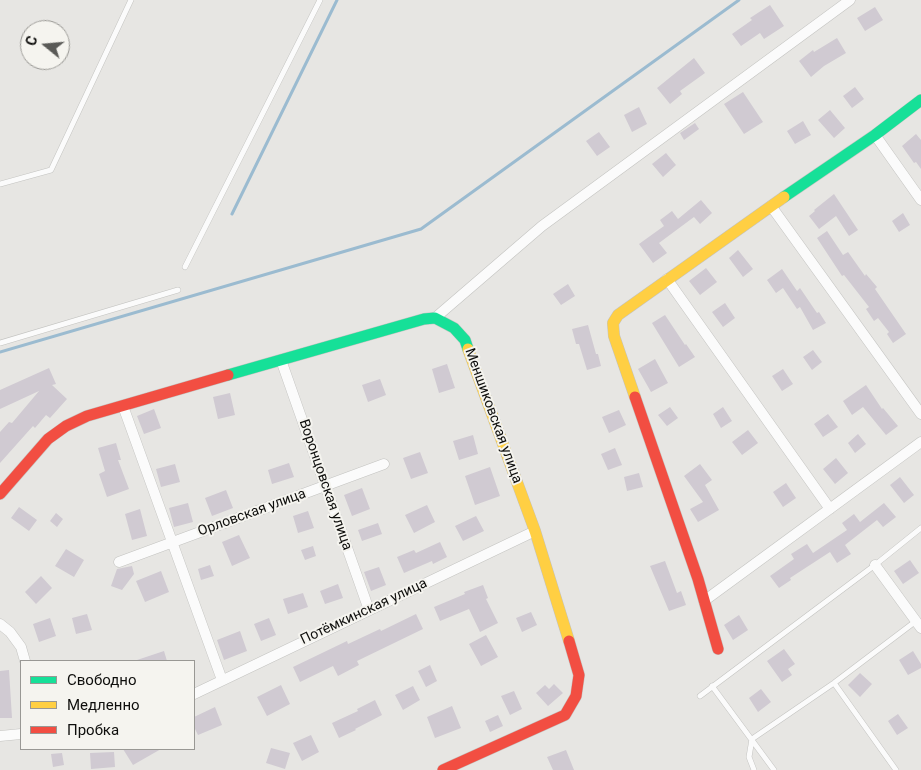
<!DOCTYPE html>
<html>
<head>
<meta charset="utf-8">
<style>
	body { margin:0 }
	#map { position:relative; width:921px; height:770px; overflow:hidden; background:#e7e6e3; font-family:Roboto,sans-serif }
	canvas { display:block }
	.legend { position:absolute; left:20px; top:660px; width:175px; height:90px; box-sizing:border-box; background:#f5f4ef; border:1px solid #999894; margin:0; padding:6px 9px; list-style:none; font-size:15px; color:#0e0e0c }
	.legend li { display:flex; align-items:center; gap:10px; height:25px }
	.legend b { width:25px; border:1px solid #999894 }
	.north { position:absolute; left:20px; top:20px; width:50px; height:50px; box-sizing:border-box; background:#f5f4ef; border:1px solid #999894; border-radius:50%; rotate:287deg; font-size:14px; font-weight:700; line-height:20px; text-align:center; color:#0e0e0c }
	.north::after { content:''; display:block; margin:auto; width:18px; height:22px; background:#5a5a57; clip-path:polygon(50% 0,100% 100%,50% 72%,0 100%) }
</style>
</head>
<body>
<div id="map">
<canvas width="921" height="770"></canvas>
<ul class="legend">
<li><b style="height:6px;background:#16e098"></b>Свободно</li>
<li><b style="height:6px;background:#ffcf43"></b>Медленно</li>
<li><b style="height:6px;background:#f24e42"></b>Пробка</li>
</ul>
<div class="north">С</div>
</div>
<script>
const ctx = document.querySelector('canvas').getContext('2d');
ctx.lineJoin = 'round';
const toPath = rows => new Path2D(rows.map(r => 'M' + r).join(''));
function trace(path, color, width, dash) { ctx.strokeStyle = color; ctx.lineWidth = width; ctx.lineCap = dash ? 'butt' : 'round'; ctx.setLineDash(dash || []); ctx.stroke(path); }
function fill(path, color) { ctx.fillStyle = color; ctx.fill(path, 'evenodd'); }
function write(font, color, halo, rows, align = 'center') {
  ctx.font = font + ' Roboto,sans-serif'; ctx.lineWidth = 4; ctx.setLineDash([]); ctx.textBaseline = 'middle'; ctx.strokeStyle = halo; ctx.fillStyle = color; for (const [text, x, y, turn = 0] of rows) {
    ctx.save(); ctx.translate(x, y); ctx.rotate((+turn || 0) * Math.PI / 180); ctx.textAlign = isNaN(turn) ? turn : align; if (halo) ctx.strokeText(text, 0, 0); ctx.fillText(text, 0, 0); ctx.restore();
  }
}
const stream = toPath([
	[232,214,337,0],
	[0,352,421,229,739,0]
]);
const building = toPath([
	[770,5,784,26,764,39,760,33,741,46,732,34,752,20,750,18],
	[875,7,883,20,865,31,857,18],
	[837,38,846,53,824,66,811,77,799,61,813,50,814,52],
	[694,58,705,73,680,91,682,94,670,104,657,88],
	[855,87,864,99,852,108,843,96],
	[743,92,763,122,744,134,724,104],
	[639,107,647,124,632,132,624,115],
	[830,110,845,128,834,138,818,120],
	[803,121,811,135,795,144,787,131],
	[695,123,699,129,684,140,680,133],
	[599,132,610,147,597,156,586,141],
	[916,134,921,140,921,169,916,162,914,163,902,146],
	[666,153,676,165,663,177,652,164],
	[834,194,858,230,849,236,836,216,819,229,809,216,815,211,814,210],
	[701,200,712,213,700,224,694,217,659,243,667,253,653,263,639,244,664,226,660,220,672,211,678,219],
	[903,213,910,225,899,232,892,221],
	[827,231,843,255,848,252,865,276,866,274,877,287,875,289,906,334,893,343,887,334,889,332,878,318,874,321,866,309,869,307,844,275,842,276,817,238],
	[738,250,753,269,743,277,729,258],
	[706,268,717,282,700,295,689,281],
	[782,269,797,291,800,288,817,313,819,312,826,323,813,330,800,307,797,309,783,288,776,293,767,280],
	[568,284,575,296,561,305,553,294],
	[725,303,735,318,723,327,712,312],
	[665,315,685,345,686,344,695,357,679,367,652,323],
	[588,325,596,354,598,354,601,366,587,370,579,344,576,344,572,329],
	[813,350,822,362,812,370,803,357],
	[655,359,668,383,651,392,638,369],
	[447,364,455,388,439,393,432,369],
	[49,368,56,384,52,385,67,399,50,418,46,415,35,428,33,426,0,463,0,432,9,422,12,423,39,391,0,409,0,390],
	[783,369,793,384,782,391,772,376],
	[380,379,386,395,368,402,362,385],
	[866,385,882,409,883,408,898,426,886,435,863,407,852,415,843,401],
	[230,393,235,415,218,419,213,397],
	[670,407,678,418,667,426,658,415],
	[723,407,732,421,721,428,713,414],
	[154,409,161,428,144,434,137,416],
	[619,410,626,425,609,433,602,417],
	[828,414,838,427,823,437,814,424],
	[748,430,758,443,742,455,732,442],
	[858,434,866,444,855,453,848,443],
	[473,435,478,454,459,460,453,441],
	[116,443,121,460,118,460,129,489,107,497,99,474,105,471,98,448],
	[615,448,622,465,608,470,601,454],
	[420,452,428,473,411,479,403,458],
	[836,458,848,473,835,484,823,469],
	[289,463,294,477,272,484,268,470],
	[175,464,180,482,161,487,156,469],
	[700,464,712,480,705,485,719,510,698,522,690,509,703,502,684,476],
	[490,467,500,496,475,505,465,476],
	[639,473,643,487,627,491,624,477],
	[900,477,914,495,904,503,890,485],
	[786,483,796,498,783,507,773,492],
	[362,488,370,509,352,516,344,495],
	[226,490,233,508,212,516,205,498],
	[188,503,193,522,174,527,169,508],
	[884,503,896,517,883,527,877,520,845,545,851,554,837,563,830,552,790,578,791,580,779,588,770,576,794,559,791,554,807,544,813,553,847,530,842,523,854,514,860,522],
	[427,505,435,522,414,533,405,515],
	[19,507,37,520,29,531,11,518],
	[140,509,147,536,132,540,125,514],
	[308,511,314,528,298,533,293,516],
	[56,513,63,519,57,527,50,521],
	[476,516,484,531,463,541,455,526],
	[378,523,382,534,362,541,358,530],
	[239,535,250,558,232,566,222,542],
	[440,542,447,557,433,564,432,561,404,573,397,557,414,550,416,553],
	[313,546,316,556,305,560,301,550],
	[66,549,84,560,74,577,55,566],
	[910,560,919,573,903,584,894,571],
	[665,561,677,593,681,591,686,605,669,611,650,566],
	[210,565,214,576,201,580,198,569],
	[132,566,134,574,122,590,111,586,117,569],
	[379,567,386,585,371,591,364,572],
	[161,571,169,592,145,602,136,581],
	[41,576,52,588,36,604,25,592],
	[338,584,343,598,325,604,320,591],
	[483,585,488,598,486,599,498,623,480,632,469,609,440,621,434,607,465,594,464,592],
	[303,593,308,607,288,614,283,599],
	[531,612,537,625,522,632,516,618],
	[87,614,92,630,76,634,72,618],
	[416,614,423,629,357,661,359,665,338,676,333,666,300,682,293,667,347,641,348,644,380,629,381,631],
	[739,615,748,630,733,640,724,625],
	[50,618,56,636,39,642,33,624],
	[269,618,276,635,261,641,254,624],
	[240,631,247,651,224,660,217,640],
	[486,635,498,657,481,666,469,644],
	[784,649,795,664,788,669,792,675,782,682,767,661],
	[164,651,167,661,137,661,137,660],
	[913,651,921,664,921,668,908,675,899,660],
	[430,665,437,681,426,687,418,671],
	[9,670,12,718,0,718,0,671],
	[860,673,872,684,860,697,848,685],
	[554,684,563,693,548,706,536,693,545,685,549,689],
	[281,685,290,704,267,716,257,697],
	[413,686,420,700,403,710,395,695],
	[761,689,771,702,758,712,749,698],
	[514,691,522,709,510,715,501,696],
	[375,700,382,715,355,729,356,730,339,738,332,723,358,711,357,709],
	[452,706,461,728,435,738,427,717],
	[215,707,222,725,198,735,194,727,194,717],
	[898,714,908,728,897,735,888,721],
	[498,715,503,726,490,732,485,721],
	[311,735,319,752,302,761,293,743],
	[271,748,290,753,285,769,266,763],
	[123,749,161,749,133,765],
	[566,750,574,770,553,770,547,757],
	[114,752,115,767,91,769,90,753],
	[62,753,64,765,53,767,51,754]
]);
const lane = toPath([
	[0,184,51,170,131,0],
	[185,267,320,0],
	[0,343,178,290],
	[834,683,896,770],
	[712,686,774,770],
	[700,696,875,565,921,528],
	[754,770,749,757,752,739,834,683,916,621]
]);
const street = toPath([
	[875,135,921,200],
	[771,206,921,414],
	[667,279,830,509],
	[435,318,542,226,850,0],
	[281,360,369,610],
	[123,406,222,680],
	[119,562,384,464],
	[875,565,921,628],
	[704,601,921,442],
	[0,624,10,632,21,647,25,661],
	[194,694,535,531],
	[0,736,21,734]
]);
const fast = toPath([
	[784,197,875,135,921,100],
	[228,375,424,319,435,318,454,328,465,340,468,349]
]);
const slow = toPath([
	[468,349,535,531,569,641],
	[635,397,614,336,613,323,618,315,784,197]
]);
const jam = toPath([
	[635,397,698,579,718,649],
	[0,494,48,439,66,426,87,416,228,375],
	[443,770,565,715,576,696,579,675,569,641]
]);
const streetNames = [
	["Меншиковская улица",493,416,70],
	["Воронцовская улица",325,485,71],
	["Орловская улица",252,513,-20],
	["Потёмкинская улица",364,612,-25]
];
trace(stream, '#9bbbd0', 3);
fill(building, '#d0cad2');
trace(lane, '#c3c3c0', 6);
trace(street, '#c3c3c0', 11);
trace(fast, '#c3c3c0', 12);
trace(slow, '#c3c3c0', 12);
trace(jam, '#c3c3c0', 12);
trace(lane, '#fbfbfb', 5);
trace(street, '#fbfbfb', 10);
trace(fast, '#16e098', 11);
trace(slow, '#ffcf43', 11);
trace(jam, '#f24e42', 11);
write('14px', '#0e0e0c', '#f5f4ef', streetNames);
</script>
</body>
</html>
